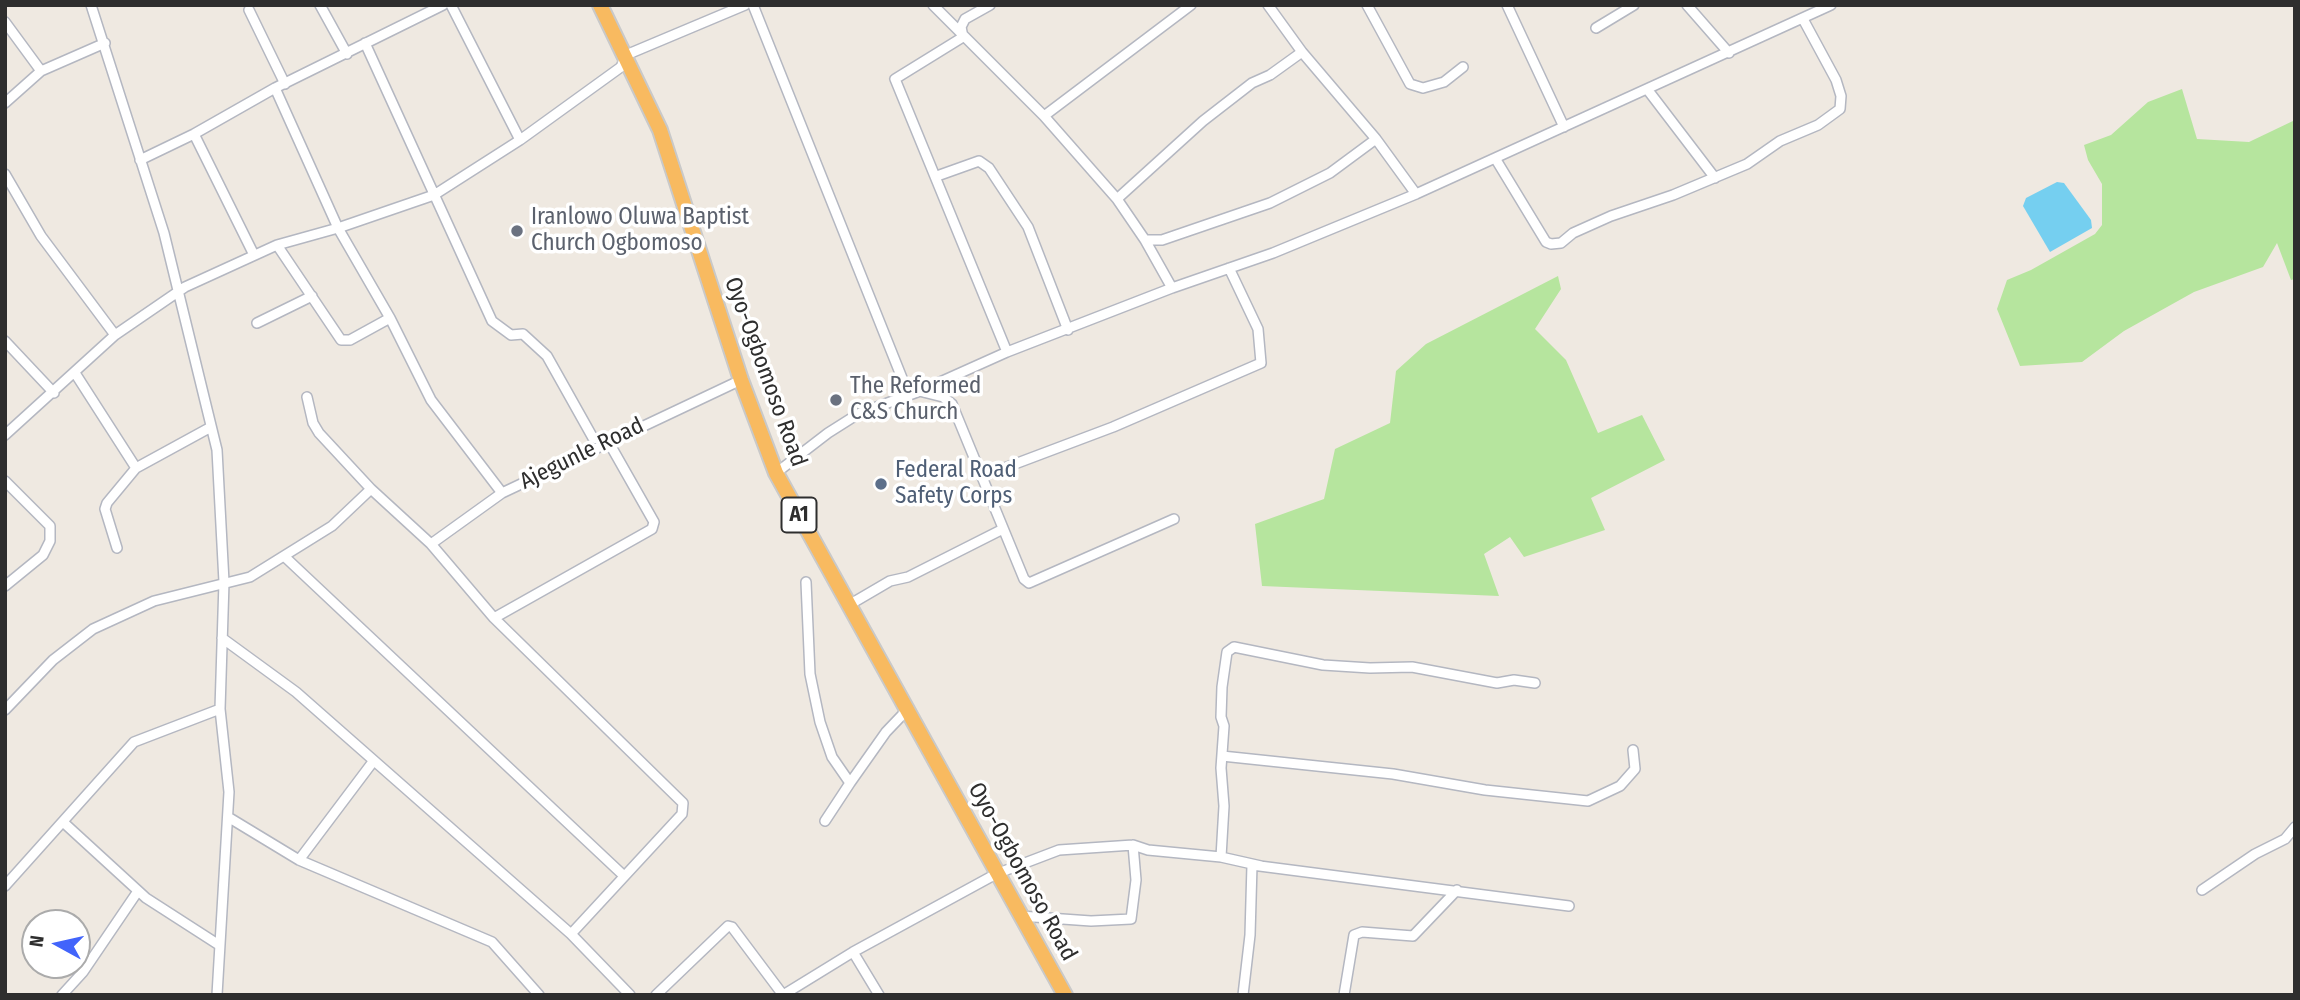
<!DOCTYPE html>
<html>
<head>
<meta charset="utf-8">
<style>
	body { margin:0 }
	#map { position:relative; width:2300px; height:1000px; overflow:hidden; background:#efe9e1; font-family:"Fira Sans Condensed",sans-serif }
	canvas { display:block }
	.frame { position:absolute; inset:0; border:7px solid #2e2e2e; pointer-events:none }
	.north { position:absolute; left:21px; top:909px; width:70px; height:70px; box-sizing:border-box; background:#fff; border:2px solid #ababab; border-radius:50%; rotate:278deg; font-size:19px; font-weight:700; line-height:28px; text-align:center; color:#2e2e2e }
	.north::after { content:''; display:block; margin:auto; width:24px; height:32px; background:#4264fb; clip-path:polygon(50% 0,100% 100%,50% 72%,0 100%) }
</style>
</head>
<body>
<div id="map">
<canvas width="2300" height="1000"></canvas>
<div class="frame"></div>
<div class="north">N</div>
</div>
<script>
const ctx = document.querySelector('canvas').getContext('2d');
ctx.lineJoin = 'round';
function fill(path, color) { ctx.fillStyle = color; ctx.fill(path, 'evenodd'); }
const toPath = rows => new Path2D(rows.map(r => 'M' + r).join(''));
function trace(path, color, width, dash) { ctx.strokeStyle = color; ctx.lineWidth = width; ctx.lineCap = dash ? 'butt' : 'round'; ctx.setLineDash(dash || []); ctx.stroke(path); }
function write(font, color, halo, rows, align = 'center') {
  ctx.font = font + ' "Fira Sans Condensed",sans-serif'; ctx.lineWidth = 7; ctx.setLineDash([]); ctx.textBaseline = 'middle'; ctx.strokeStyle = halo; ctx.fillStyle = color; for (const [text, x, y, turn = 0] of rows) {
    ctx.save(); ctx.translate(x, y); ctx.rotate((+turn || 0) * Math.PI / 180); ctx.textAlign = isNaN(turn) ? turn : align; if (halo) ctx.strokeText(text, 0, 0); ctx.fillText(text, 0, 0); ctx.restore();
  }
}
const green = toPath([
	[2182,89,2197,139,2249,142,2295,120,2295,279,2291,280,2277,243,2263,267,2194,292,2124,331,2082,362,2020,366,1997,309,2007,280,2031,270,2095,234,2102,225,2102,184,2088,160,2084,145,2111,135,2148,102],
	[1558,276,1561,289,1535,329,1566,360,1598,433,1642,415,1665,460,1591,498,1605,530,1524,557,1510,537,1484,554,1499,596,1262,586,1255,524,1324,499,1335,449,1390,423,1396,371,1426,344]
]);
const water = toPath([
	[2057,182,2064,183,2091,220,2092,228,2050,252,2023,206,2026,198]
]);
const minor = toPath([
	[91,5,164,233,217,450,224,582,220,709,229,792,217,995],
	[320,5,347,54],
	[451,5,520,140],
	[753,5,904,383,911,389,943,397,952,404,1024,579,1029,583,1174,519],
	[933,5,1044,116,1117,199,1145,240,1172,288],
	[990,5,965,19,961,27,963,37,895,79,1007,352],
	[1268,5,1302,52,1376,139,1416,194],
	[1367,5,1410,84,1423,88,1444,82,1463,67],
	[1507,5,1564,127],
	[1687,5,1729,53],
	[249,10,285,84],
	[5,22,41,71,105,43],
	[1596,28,1634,5],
	[365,43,492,321,511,335,523,334,547,356,593,438,608,441,654,522,652,529,494,618],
	[275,88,338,228,390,318,431,400,502,493],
	[1647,89,1715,178],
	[5,103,41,71],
	[1044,116,1191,5],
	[194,134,254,255],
	[1495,158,1546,242,1551,244,1561,243,1573,233,1611,216,1673,195,1747,164,1780,141,1818,125,1840,109,1841,96,1836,80,1803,19],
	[140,160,194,134,275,88,443,5],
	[5,174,41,236,115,335],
	[937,176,979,161,989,168,1028,227,1068,330],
	[1117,199,1203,121,1252,83,1270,75,1302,52],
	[1145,240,1162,240,1270,203,1330,173,1376,139],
	[277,245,341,340,350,340,390,318],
	[257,323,312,296],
	[5,341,54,393],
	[75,373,136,468],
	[307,397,313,423,319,433,371,489,431,544,494,618,683,803,682,814,571,934],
	[5,435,115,335,185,287,277,245,338,228,434,195,520,140,621,67,626,55,745,5],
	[776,473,828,433,858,414,920,391,1007,352,1172,288,1273,253,1416,194,1831,5],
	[983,476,1113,427,1261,363,1258,329,1229,268],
	[5,481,50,526,50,541,43,555,5,586],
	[431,544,502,493,741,380],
	[117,548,105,509,107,503,136,468,211,427],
	[285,557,623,875],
	[806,582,810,674,820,722,832,757,850,783,825,821],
	[849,605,890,581,908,577,1003,529],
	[222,638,296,692,571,934,630,995],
	[5,710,53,660,93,629,154,601,250,577,332,526,371,489],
	[1222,756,1393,774,1485,790,1588,801,1620,786,1635,769,1633,750],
	[850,783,886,732,907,710],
	[228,817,299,860,492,942,539,995],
	[63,822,146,898,219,945],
	[1221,857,1224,806,1221,768,1224,726,1221,717,1222,687,1227,652,1234,647,1323,665,1370,668,1412,667,1497,683,1514,680,1535,683],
	[299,860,372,763],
	[5,886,134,742,220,709],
	[2202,890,2255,854,2285,839,2295,827],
	[1020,916,1091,921,1131,919,1136,880,1133,845],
	[853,952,879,995],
	[62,995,83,972,138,891],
	[656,995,728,926,732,927,783,995],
	[783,995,853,952,996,874,1059,850,1133,845,1148,850,1221,857,1261,866],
	[1243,995,1250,935,1252,865,1569,906],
	[1344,995,1354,935,1362,932,1413,936,1457,890]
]);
const trunk = toPath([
	[600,5,660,130,741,380,776,473,1065,995]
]);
const markers = [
	[517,231,7,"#6b7280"],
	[836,400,7,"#6b7280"],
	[881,484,7,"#5c6f8a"]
];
const shields = [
	[799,515,35]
];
const shieldNames = [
	["A1",799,515]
];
const worshipNames = [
	["Iranlowo Oluwa Baptist",531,218],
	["Church Ogbomoso",531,244],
	["The Reformed",850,387],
	["C&S Church",850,413]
];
const streetNames = [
	["Oyo-Ogbomoso Road",765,372,70],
	["Ajegunle Road",582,454,-26],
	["Oyo-Ogbomoso Road",1022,872,61]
];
const serviceNames = [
	["Federal Road",895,471],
	["Safety Corps",895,497]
];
fill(green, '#b6e59e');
fill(water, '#75cff0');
trace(minor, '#b4b7c1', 12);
trace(trunk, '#c9c9c9', 18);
trace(minor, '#fff', 9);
trace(trunk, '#f8ba60', 14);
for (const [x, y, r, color] of markers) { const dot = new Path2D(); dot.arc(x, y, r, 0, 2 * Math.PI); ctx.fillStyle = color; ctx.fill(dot); trace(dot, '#fff', 2.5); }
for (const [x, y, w] of shields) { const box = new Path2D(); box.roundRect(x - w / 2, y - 17.5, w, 35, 5); ctx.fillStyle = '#fff'; ctx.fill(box); trace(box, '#2e2e2e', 2); }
write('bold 21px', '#2e2e2e', null, shieldNames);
write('23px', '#5b616d', '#fff', worshipNames, 'left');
write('23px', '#2e2e2e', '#fff', streetNames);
write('23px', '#4e5e75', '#fff', serviceNames, 'left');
</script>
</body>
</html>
